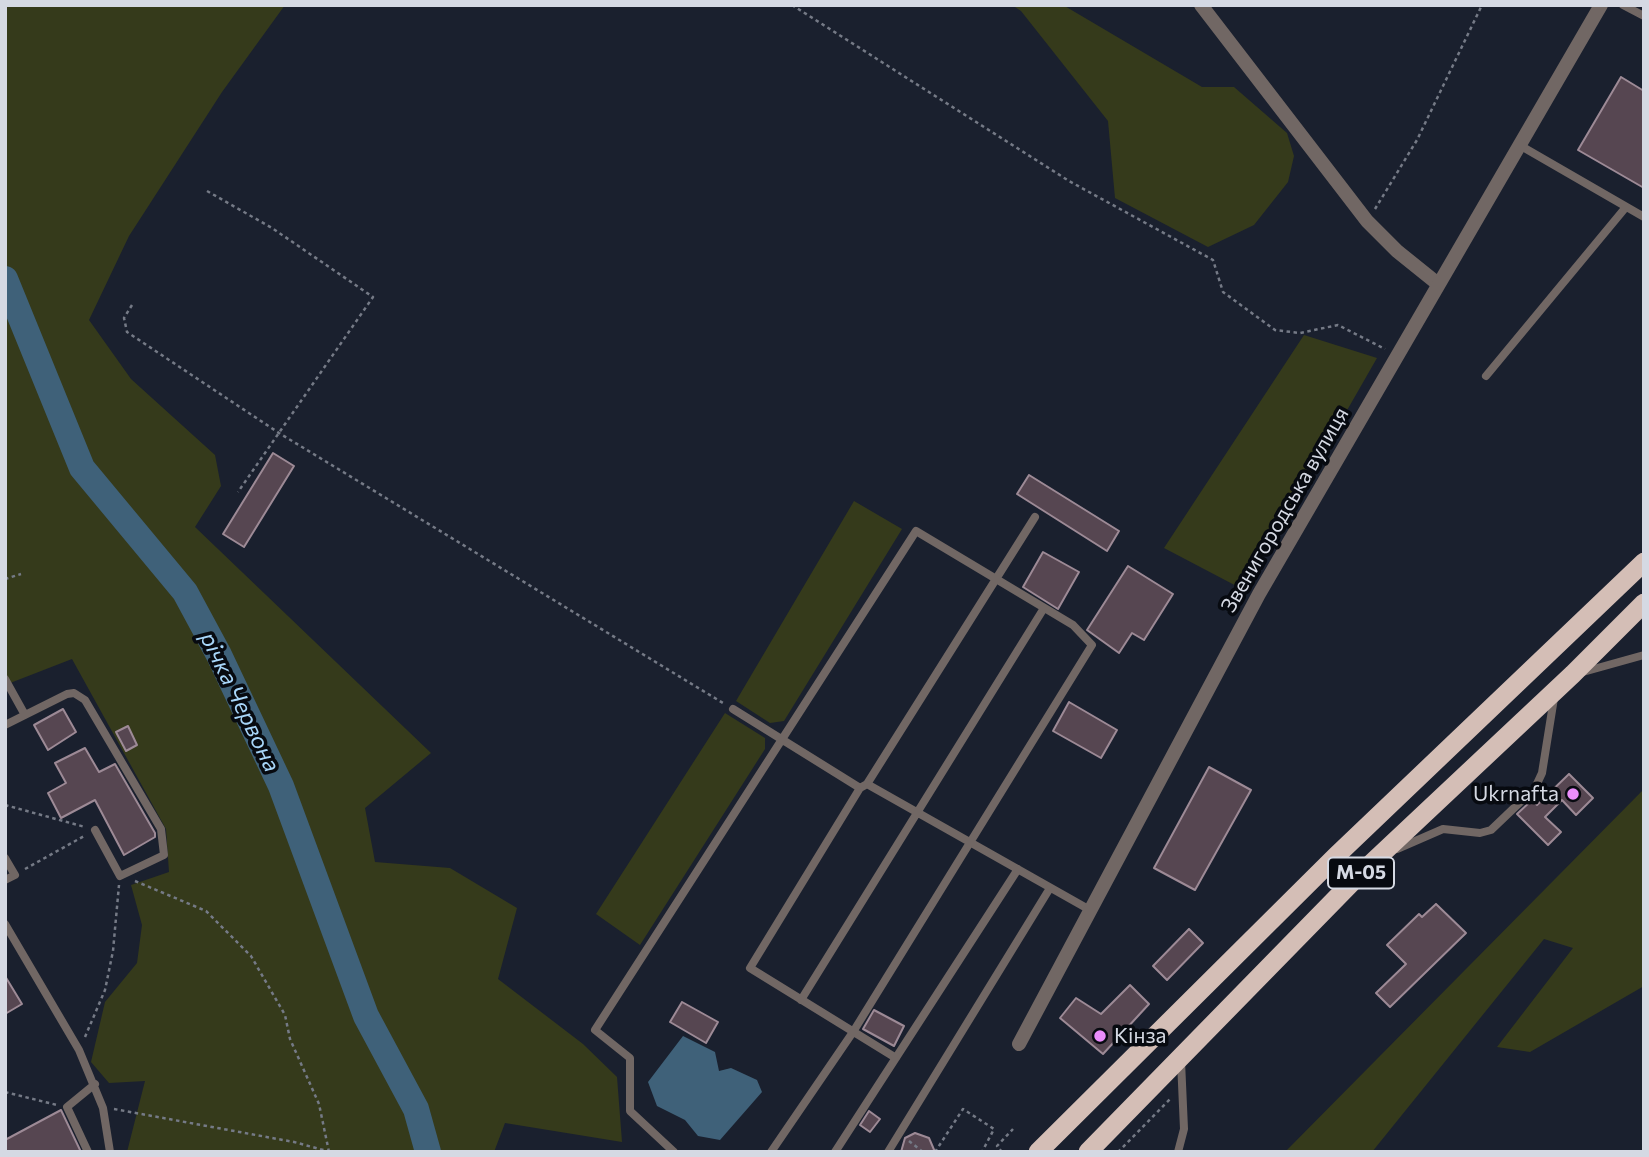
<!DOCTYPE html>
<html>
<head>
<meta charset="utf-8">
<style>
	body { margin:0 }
	#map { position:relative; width:1649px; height:1157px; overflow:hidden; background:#1a202e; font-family:Commissioner,sans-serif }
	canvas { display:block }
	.frame { position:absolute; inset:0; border:7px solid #d5d9e3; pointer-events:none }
</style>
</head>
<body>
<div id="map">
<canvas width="1649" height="1157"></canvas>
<div class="frame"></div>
</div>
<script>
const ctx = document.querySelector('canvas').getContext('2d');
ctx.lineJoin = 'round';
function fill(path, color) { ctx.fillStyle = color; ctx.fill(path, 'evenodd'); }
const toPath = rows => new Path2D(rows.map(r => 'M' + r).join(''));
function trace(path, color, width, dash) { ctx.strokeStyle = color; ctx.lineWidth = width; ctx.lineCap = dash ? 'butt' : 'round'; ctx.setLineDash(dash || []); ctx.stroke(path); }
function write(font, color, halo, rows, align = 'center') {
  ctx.font = font + ' Commissioner,sans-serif'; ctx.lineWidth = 7; ctx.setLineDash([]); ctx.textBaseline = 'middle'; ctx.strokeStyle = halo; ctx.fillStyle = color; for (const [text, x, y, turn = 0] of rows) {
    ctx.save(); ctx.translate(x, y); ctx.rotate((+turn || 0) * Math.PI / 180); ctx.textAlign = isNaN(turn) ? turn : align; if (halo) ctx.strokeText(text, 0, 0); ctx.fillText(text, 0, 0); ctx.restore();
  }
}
const green = toPath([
	[5,5,285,5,222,92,129,236,89,320,131,379,215,455,221,486,195,527,431,753,365,808,375,862,450,868,517,908,498,979,583,1044,617,1077,622,1142,505,1123,494,1152,127,1152,145,1081,109,1083,91,1062,105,1002,137,963,142,925,131,885,169,872,166,829,72,659,5,685],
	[1012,5,1063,5,1202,87,1234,87,1287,133,1294,156,1288,182,1254,225,1208,247,1115,198,1108,121,1021,11],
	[1304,335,1377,358,1244,590,1164,548],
	[854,501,902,529,784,721,770,723,736,701],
	[725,713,765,738,765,749,640,945,596,914],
	[1644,789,1644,986,1530,1052,1497,1047,1573,948,1544,939,1372,1152,1285,1152]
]);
const water = toPath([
	[683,1036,715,1052,719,1071,731,1068,757,1080,762,1092,720,1140,698,1136,685,1120,657,1106,648,1082]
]);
const river = toPath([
	[5,279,82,468,185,592,219,655,281,786,366,1016,416,1109,428,1152]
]);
const building = toPath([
	[1621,77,1644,91,1644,188,1578,150,1621,77],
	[273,453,294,466,244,547,223,534,273,453],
	[1029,475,1119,531,1107,551,1017,494,1029,475],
	[1043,552,1079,572,1058,609,1023,587,1043,552],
	[1128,566,1173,594,1144,640,1132,633,1119,653,1087,630,1128,566],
	[1069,702,1117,730,1101,758,1053,731,1069,702],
	[63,709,76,732,48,750,34,725,63,709],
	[128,726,137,745,126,751,116,732,128,726],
	[85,748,99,772,115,764,155,833,155,837,124,855,95,800,61,818,48,793,66,783,55,763,85,748],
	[1209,767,1251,790,1195,890,1154,868,1209,767],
	[1569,774,1593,798,1576,815,1562,800,1545,817,1561,832,1548,845,1517,814,1532,800,1537,805,1569,774],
	[1436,904,1466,933,1390,1007,1376,993,1406,964,1387,945,1419,914,1422,917,1436,904],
	[1189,929,1203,943,1167,980,1153,966,1189,929],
	[5,976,22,1004,5,1014,5,976],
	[1130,985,1149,1004,1103,1054,1060,1018,1076,998,1101,1014,1130,985],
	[682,1002,718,1022,706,1043,670,1022,682,1002],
	[874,1010,904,1026,894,1046,863,1029,874,1010],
	[61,1110,81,1152,5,1152,5,1140,61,1110],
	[869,1111,880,1119,870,1132,860,1125,869,1111],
	[915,1133,929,1138,935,1152,901,1152,905,1138,915,1133]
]);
const path = toPath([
	[792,5,1069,181,1213,260,1223,292,1275,330,1300,333,1338,325,1385,349],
	[207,191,272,228,373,297,238,492],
	[1375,209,1417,140,1482,5],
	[132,305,124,318,127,332,279,433,723,703],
	[5,579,21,574],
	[5,805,85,827],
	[25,869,86,835],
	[135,881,206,911,251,956,285,1015,290,1039,319,1104,329,1152],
	[85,1037,105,990,113,951,119,885],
	[5,1092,57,1105],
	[114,1109,294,1142,327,1151],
	[909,1141,923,1152],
	[935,1152,963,1109,994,1129,982,1152],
	[1002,1152,997,1146,1013,1129],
	[1118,1152,1171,1098]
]);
const service = toPath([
	[1623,5,1644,16],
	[1521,146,1644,217],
	[1486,376,1626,207],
	[1583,672,1644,655],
	[5,679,25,715],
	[733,709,860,788],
	[5,725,67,694,74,693,85,700,161,829,164,855,120,876,95,830],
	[867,784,1090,910],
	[1397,849,1443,829,1480,833,1491,830,1535,788,1542,773,1554,698],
	[5,858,15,875,5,880],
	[5,924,79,1050,103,1108,110,1152],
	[801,1000,1044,608],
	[896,1058,750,968,860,788,867,784,1035,517],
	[88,1152,67,1107,95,1084],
	[674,1152,630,1111,630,1058,595,1030,916,531,1073,625,1092,645,853,1032,771,1152],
	[835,1152,1018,869],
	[888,1152,1050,888],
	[1178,1152,1184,1129,1181,1061]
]);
const minor = toPath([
	[1201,5,1367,221,1397,251,1438,284]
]);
const tertiary = toPath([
	[1019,1044,1259,594,1601,5]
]);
const trunk = toPath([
	[1038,1152,1336,856,1644,562],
	[1088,1152,1358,876,1573,674,1644,603]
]);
const markers = [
	[1573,794,7,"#eb8dfb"],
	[1100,1036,7,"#eb8dfb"]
];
const shields = [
	[1361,873,66]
];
const shieldNames = [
	["М-05",1361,873]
];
const streetNames = [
	["Звенигородська вулиця",1285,510,-60]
];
const poiNames = [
	["Ukrnafta",1559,794],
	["Кінза",1114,1036,"left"]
];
const waterNames = [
	["річка Червона",240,702,64]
];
fill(green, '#353a1b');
fill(water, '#3f6179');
trace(river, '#3f6179', 26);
fill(building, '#564651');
trace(building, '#9d8a96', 2);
trace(path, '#757a86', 2.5, [3.5, 3.5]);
trace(service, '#716764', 8);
trace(minor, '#716764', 14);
trace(tertiary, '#716764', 14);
trace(trunk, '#d4beb6', 19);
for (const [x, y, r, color] of markers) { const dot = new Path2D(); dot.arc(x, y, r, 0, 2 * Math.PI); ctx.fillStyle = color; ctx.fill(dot); trace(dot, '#070a10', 2.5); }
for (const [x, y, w] of shields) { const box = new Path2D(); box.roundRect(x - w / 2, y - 15.5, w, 31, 5); ctx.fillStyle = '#070a10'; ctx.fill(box); trace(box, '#d5d9e3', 2); }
write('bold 19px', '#d5d9e3', null, shieldNames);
write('21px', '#d5d9e3', '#070a10', streetNames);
write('21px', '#d5d9e3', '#070a10', poiNames, 'right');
write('italic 23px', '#a7d5f8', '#070a10', waterNames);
</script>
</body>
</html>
